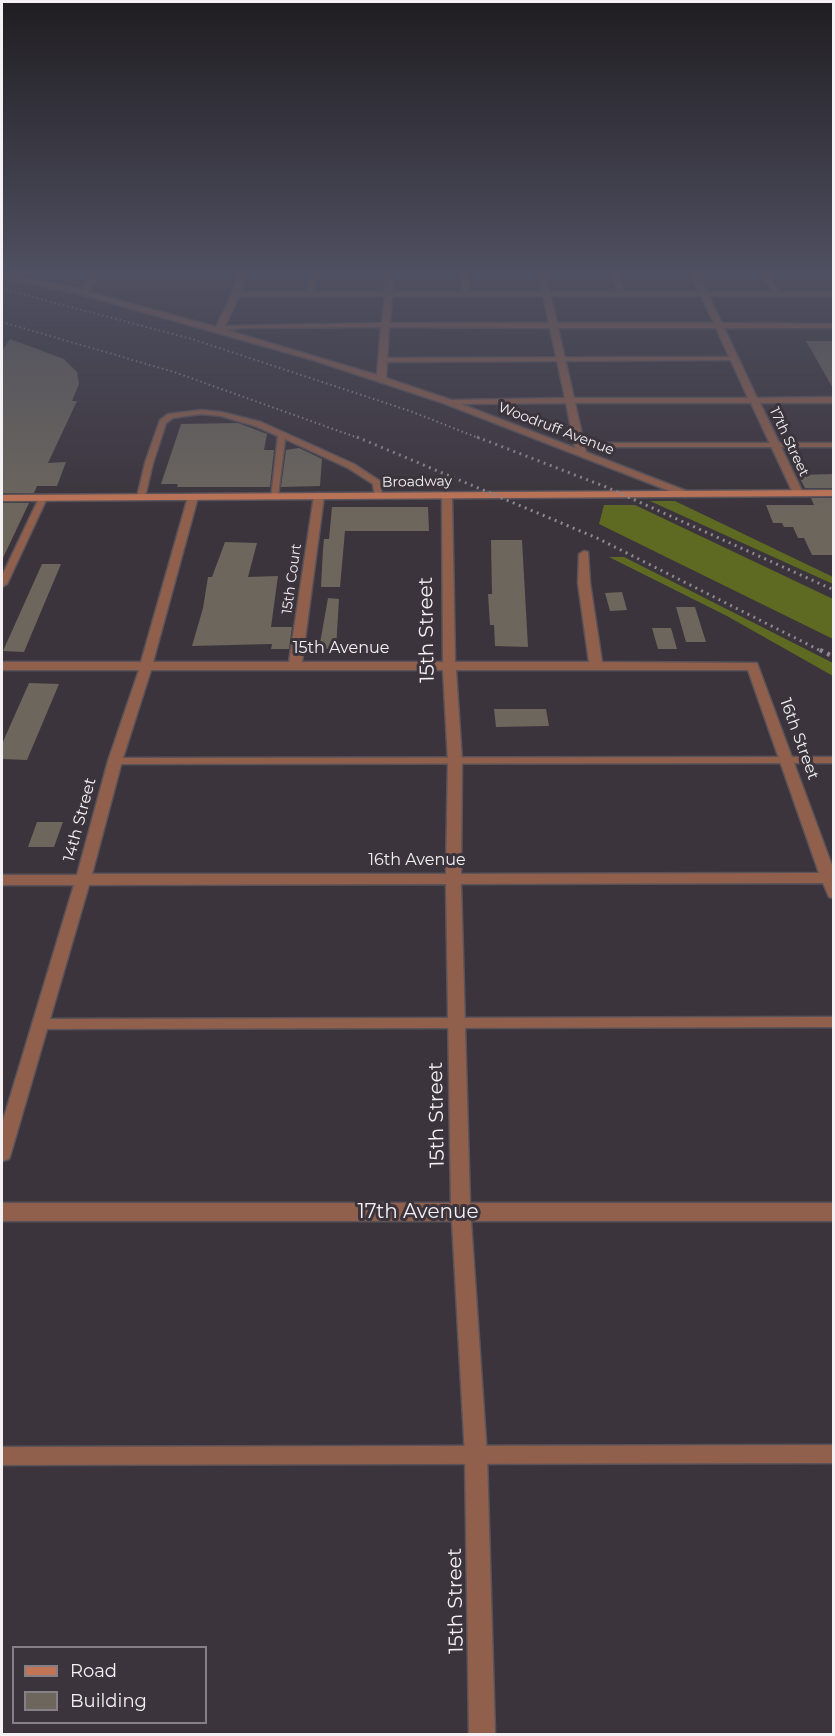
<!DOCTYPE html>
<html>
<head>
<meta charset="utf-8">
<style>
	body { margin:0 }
	#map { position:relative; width:835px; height:1736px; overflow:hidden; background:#3b343c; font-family:Montserrat,sans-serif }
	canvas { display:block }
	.frame { position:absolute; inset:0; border:3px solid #f4f0f4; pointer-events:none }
	.legend { position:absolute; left:12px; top:1646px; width:195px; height:78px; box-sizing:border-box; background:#3b343c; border:2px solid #857f86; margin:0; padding:8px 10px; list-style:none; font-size:18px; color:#f4f0f4 }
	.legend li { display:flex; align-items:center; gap:12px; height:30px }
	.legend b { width:30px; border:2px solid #857f86 }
</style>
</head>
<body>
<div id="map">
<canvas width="835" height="1736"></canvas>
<div class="frame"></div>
<ul class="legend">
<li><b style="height:8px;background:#c27556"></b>Road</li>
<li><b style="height:16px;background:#6c665d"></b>Building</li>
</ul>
</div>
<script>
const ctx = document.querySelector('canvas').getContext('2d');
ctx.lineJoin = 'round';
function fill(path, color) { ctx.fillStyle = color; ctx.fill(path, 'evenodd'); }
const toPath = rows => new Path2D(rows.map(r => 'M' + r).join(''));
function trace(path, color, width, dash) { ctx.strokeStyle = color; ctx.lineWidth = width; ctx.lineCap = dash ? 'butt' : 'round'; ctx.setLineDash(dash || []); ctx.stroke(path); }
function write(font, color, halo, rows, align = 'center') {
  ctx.font = font + ' Montserrat,sans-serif'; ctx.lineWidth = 6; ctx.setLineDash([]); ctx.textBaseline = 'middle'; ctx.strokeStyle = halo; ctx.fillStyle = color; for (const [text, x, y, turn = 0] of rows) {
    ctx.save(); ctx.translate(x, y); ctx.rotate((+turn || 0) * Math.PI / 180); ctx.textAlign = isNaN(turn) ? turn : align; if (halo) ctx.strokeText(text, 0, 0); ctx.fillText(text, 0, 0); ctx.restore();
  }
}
const forest = toPath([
	[650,501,675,501,833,577,833,584],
	[604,505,635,505,833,599,833,639,599,524],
	[609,557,624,557,833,663,833,676,727,616]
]);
const building = toPath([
	[10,339,64,359,77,372,79,384,72,401,77,401,48,463,66,462,57,486,37,486,34,493,2,493,2,351],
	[806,341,834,341,834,390],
	[238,423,267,434,264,450,274,450,270,487,177,487,178,484,161,484,181,424],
	[299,448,322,459,320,486,281,487,286,450],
	[834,474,834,488,805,488,798,475],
	[811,498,834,498,834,555,812,555,804,538,798,538,793,527,784,527,782,523,773,523,766,505,814,505],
	[2,503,29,503,2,560],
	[332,507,428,507,429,531,345,531,340,587,321,587,323,549,324,539,329,539],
	[491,540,522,540,528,647,495,646,494,625,490,625,488,594,492,594],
	[225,542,257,543,248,577,278,576,271,627,292,627,289,649,271,649,272,644,192,646,203,608,208,577,212,577],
	[42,564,61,564,24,652,3,651],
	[622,592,627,610,610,611,605,593],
	[328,598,339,599,336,649,319,649],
	[676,607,695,607,706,642,686,642],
	[652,628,671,628,677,649,658,649],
	[29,683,59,684,27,760,2,759,2,744],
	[494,709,546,709,549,726,496,727],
	[37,822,63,822,54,847,28,847]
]);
const lane = toPath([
	[312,273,318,273,313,292,463,292,461,273,467,273,469,292,618,292,611,273,617,273,624,292,772,292,761,273,767,273,779,292,834,292,834,296,236,296,233,294,236,292,307,292,312,273],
	[735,357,738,359,737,360,384,362,381,360,384,358,735,357],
	[201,410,221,412,261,422,354,464,380,481,382,496,375,498,373,484,348,468,285,439,278,496,271,498,278,436,255,426,221,416,201,414,173,418,166,423,153,463,145,497,138,499,137,497,145,463,160,420,168,414,201,410],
	[577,443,834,443,834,447,580,447,576,445,577,443],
	[40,496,47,498,7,584,2,587,2,576,40,496],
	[834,757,834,763,115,764,110,761,115,758,834,757],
	[834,1017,834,1027,39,1029,34,1028,32,1024,34,1020,39,1019,834,1017],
	[834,1445,834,1463,2,1465,2,1447,834,1445]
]);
const street = toPath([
	[2,273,82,290,92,273,98,273,88,292,216,327,232,294,239,273,246,273,240,294,225,326,382,323,387,273,394,273,390,323,549,323,538,273,545,273,557,323,714,323,690,273,697,273,722,323,834,324,834,328,724,328,757,398,834,397,834,403,760,403,803,493,798,496,793,493,751,403,575,403,586,452,689,492,690,494,685,497,443,403,313,360,83,295,2,277,2,273],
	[381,327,377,375,226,330,243,328,381,327],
	[389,327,550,328,565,398,451,400,386,378,389,327],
	[558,328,716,328,748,398,574,398,558,328],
	[566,403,575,448,461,404,566,403],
	[828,273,834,273,834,278,831,278,828,273],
	[447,492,452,495,455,662,589,662,578,583,579,554,584,551,588,552,590,583,602,662,757,663,834,871,834,898,829,897,823,883,461,884,470,1203,834,1203,834,1221,471,1221,487,1456,495,1734,469,1734,465,1456,452,1221,2,1221,2,1203,451,1203,446,884,89,885,11,1153,9,1159,2,1161,2,1124,74,885,2,885,2,875,77,875,108,761,139,670,2,670,2,662,141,662,188,497,193,494,198,497,153,662,289,662,314,496,319,493,324,496,302,662,443,662,442,495,447,492],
	[151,670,443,670,448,761,446,874,92,874,122,761,151,670],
	[456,670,748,670,819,873,461,874,462,761,456,670]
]);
const secondary = toPath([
	[834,490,834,496,2,501,2,495,834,490]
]);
const railFar2 = toPath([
	[2,289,192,339,410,411,481,439],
	[2,322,174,372,361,439]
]);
const railFar1 = toPath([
	[357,437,597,538,823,652],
	[477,437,606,487,834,590]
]);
const rail = toPath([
	[820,650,834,657]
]);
const farStreetnames = [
	["Woodruff Avenue",556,429,21],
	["17th Street",789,442,65],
	["Broadway",417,482,-1],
	["15th Court",292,579,-82]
];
const streetNames = [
	["15th Avenue",341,648],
	["16th Street",799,739,70],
	["14th Street",80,820,-75],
	["16th Avenue",417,860]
];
const nearStreetnames = [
	["15th Street",427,630,-91],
	["15th Street",437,1115,-91],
	["17th Avenue",418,1212],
	["15th Street",456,1601,-91]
];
fill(forest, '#5e6a22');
fill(building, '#6c665d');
trace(lane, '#595259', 3);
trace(street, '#595259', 3);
trace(secondary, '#595259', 3);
fill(lane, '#91604c');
fill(street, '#91604c');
fill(secondary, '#c27556');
trace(railFar2, '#8e898f', 2, [1.5, 3]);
trace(railFar1, '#8e898f', 3, [2, 4.5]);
trace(rail, '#8e898f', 4.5, [3, 5]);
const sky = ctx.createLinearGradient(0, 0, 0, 516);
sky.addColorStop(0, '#201d21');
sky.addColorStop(0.53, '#4f5061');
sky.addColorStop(1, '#4f506100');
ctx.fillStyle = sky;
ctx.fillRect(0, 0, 835, 516);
write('14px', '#f4f0f4', '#3b343c', farStreetnames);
write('16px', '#f4f0f4', '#3b343c', streetNames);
write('20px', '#f4f0f4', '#3b343c', nearStreetnames);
</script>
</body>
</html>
